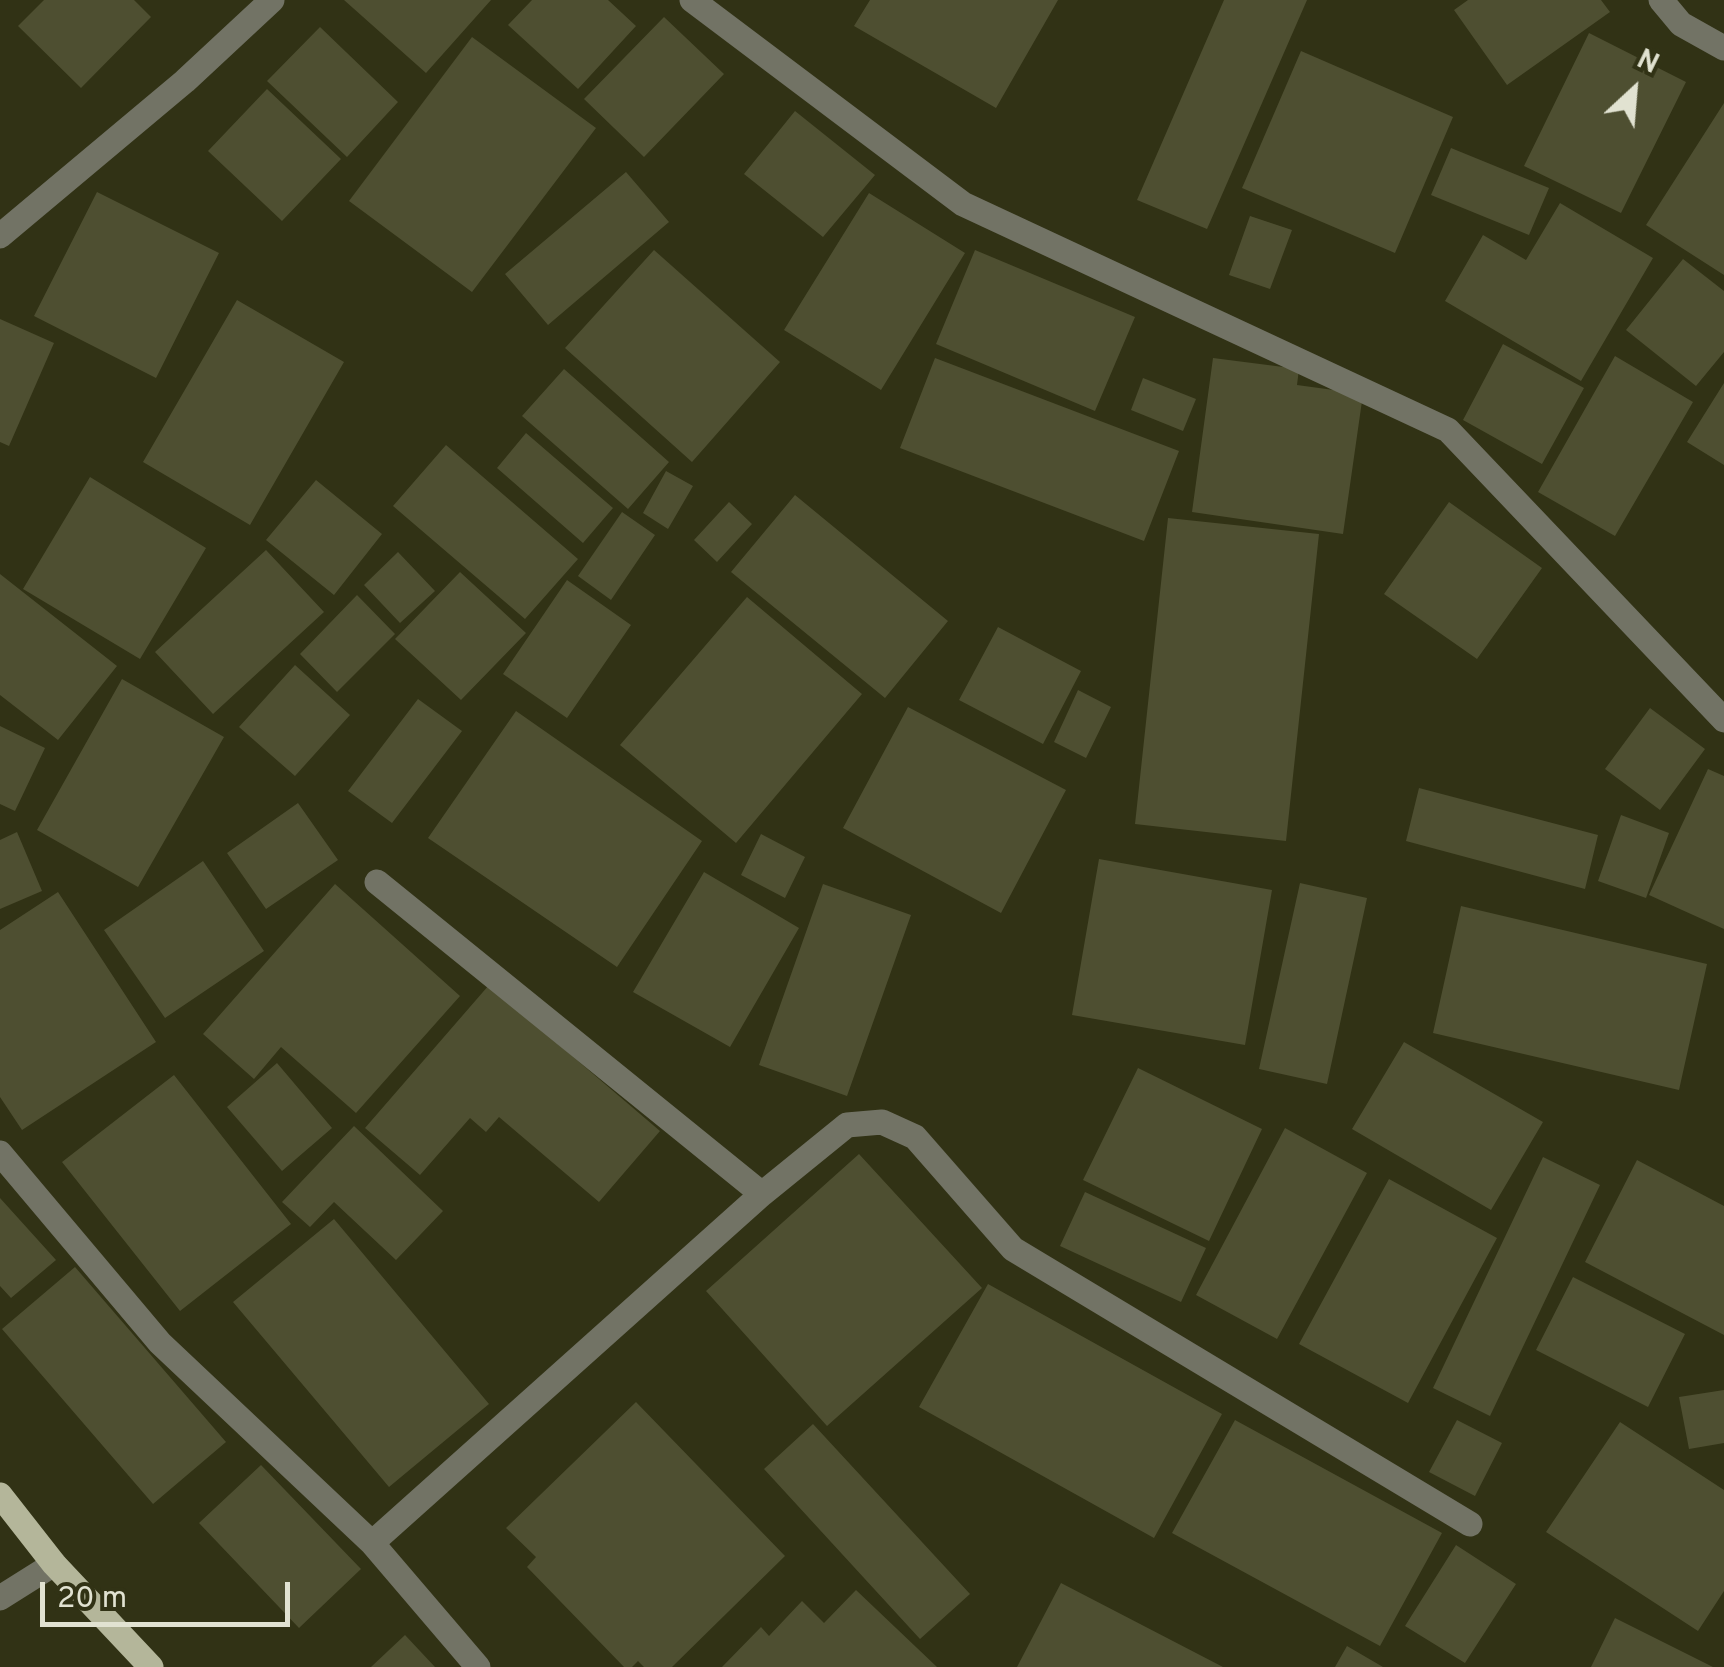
<!DOCTYPE html>
<html>
<head>
<meta charset="utf-8">
<style>
	body { margin:0 }
	#map { position:relative; width:1724px; height:1667px; overflow:hidden; background:#313215; font-family:Overpass,sans-serif }
	canvas { display:block }
	.north { position:absolute; left:1584px; top:40px; width:100px; height:100px; -webkit-text-stroke:8px #313215; paint-order:stroke; rotate:26deg; font-size:28px; font-weight:700; line-height:40px; text-align:center; color:#e1e2d1 }
	.north::after { content:''; display:block; margin:auto; width:35px; height:45px; background:#e1e2d1; clip-path:polygon(50% 0,100% 100%,50% 72%,0 100%) }
	.scale { position:absolute; left:40px; top:1582px; width:250px; height:45px; box-sizing:border-box; border:5px solid #e1e2d1; border-top:0; padding-left:12px; font-size:30px; line-height:35px; white-space:nowrap; color:#e1e2d1; -webkit-text-stroke:8px #313215; paint-order:stroke }
</style>
</head>
<body>
<div id="map">
<canvas width="1724" height="1667"></canvas>
<div class="north">N</div>
<div class="scale">20 m</div>
</div>
<script>
const ctx = document.querySelector('canvas').getContext('2d');
ctx.lineJoin = 'round';
function fill(path, color) { ctx.fillStyle = color; ctx.fill(path, 'evenodd'); }
const toPath = rows => new Path2D(rows.map(r => 'M' + r).join(''));
function trace(path, color, width, dash) { ctx.strokeStyle = color; ctx.lineWidth = width; ctx.lineCap = dash ? 'butt' : 'round'; ctx.setLineDash(dash || []); ctx.stroke(path); }
const building = toPath([
	[44,0,134,0,151,17,81,88,18,26],
	[344,0,491,0,426,73],
	[532,0,608,0,636,26,578,89,508,25],
	[870,0,1058,0,996,108,854,26],
	[1224,0,1307,0,1207,229,1137,200],
	[1468,0,1601,0,1610,12,1507,85,1454,10],
	[664,17,724,74,644,157,584,99],
	[320,27,398,102,347,157,267,81],
	[1589,33,1686,82,1621,213,1524,166],
	[472,37,596,128,472,292,349,201],
	[1301,51,1453,117,1395,253,1242,188],
	[267,89,341,159,282,221,208,151],
	[1724,103,1724,275,1646,225],
	[795,111,875,175,823,237,744,174],
	[1451,148,1549,188,1529,235,1431,195],
	[626,172,669,222,548,325,505,274],
	[97,192,219,253,156,378,34,316],
	[869,193,965,253,881,390,784,330],
	[1560,203,1653,258,1581,381,1445,301,1483,235,1526,260],
	[1250,216,1292,230,1270,289,1229,275],
	[654,250,780,362,692,462,565,348],
	[975,250,1135,317,1095,411,936,344],
	[1683,259,1724,291,1724,352,1696,386,1626,330],
	[237,300,344,362,250,525,143,462],
	[0,319,54,343,9,446,0,442],
	[1503,344,1584,388,1542,464,1463,420],
	[1615,356,1693,402,1615,536,1538,492],
	[935,358,1179,451,1144,541,900,448],
	[1213,358,1299,369,1297,385,1363,394,1343,534,1192,512],
	[564,369,669,462,628,509,522,416],
	[1143,378,1196,399,1183,431,1131,410],
	[1724,383,1724,465,1687,442],
	[526,433,613,508,583,543,497,468],
	[446,445,578,559,525,619,393,506],
	[666,471,693,486,668,529,643,513],
	[90,477,206,548,140,659,23,589],
	[316,480,382,534,334,595,266,540],
	[795,495,948,621,885,698,731,572],
	[729,502,752,524,717,562,694,540],
	[1449,502,1542,568,1477,659,1384,594],
	[622,512,655,535,611,600,578,576],
	[1168,518,1319,534,1286,841,1135,824],
	[266,550,324,612,213,714,155,652],
	[398,552,435,591,400,623,364,585],
	[460,572,526,633,461,700,395,639],
	[0,574,117,666,58,740,0,695],
	[567,580,631,625,567,718,503,674],
	[357,595,395,634,337,692,300,654],
	[747,597,862,694,736,843,620,745],
	[998,627,1081,671,1043,744,959,700],
	[295,665,350,715,295,776,239,727],
	[122,679,224,737,138,887,37,830],
	[1078,690,1111,707,1086,758,1054,742],
	[418,699,462,731,392,823,348,791],
	[908,707,1066,790,1001,913,843,828],
	[1650,708,1705,749,1660,810,1605,769],
	[516,711,702,841,617,967,428,838],
	[0,726,45,748,15,811,0,804],
	[1708,769,1724,776,1724,929,1649,895],
	[1419,788,1598,835,1585,889,1406,841],
	[298,803,338,860,266,909,227,853],
	[1621,815,1669,833,1646,898,1598,881],
	[17,832,42,891,0,909,0,840],
	[761,834,805,857,785,898,741,875],
	[1099,859,1272,890,1245,1045,1072,1015],
	[203,861,264,951,165,1018,104,930],
	[704,872,799,928,730,1047,633,992],
	[1300,883,1367,898,1327,1084,1259,1069],
	[335,884,460,996,356,1113,281,1047,254,1079,203,1034],
	[823,884,911,915,847,1096,759,1065],
	[58,892,156,1042,22,1130,0,1097,0,930],
	[1461,906,1707,964,1679,1090,1433,1033],
	[489,985,660,1131,599,1202,499,1117,486,1132,470,1118,420,1175,365,1128],
	[1404,1042,1543,1122,1491,1210,1352,1129],
	[277,1063,332,1128,282,1171,227,1107],
	[1138,1068,1262,1129,1209,1241,1083,1180],
	[174,1075,291,1224,180,1311,62,1162],
	[354,1126,443,1211,396,1260,334,1202,310,1227,282,1202],
	[1285,1128,1367,1173,1277,1339,1196,1295],
	[859,1154,982,1288,827,1426,706,1291],
	[1543,1157,1600,1185,1490,1416,1433,1388],
	[1637,1160,1724,1206,1724,1335,1585,1262],
	[1389,1179,1497,1238,1408,1403,1299,1344],
	[1085,1192,1206,1248,1181,1302,1060,1246],
	[0,1198,56,1260,11,1298,0,1286],
	[334,1219,489,1404,389,1487,233,1302],
	[75,1267,226,1442,153,1504,2,1329],
	[1573,1277,1685,1334,1648,1407,1536,1350],
	[988,1284,1222,1414,1154,1538,919,1407],
	[1724,1390,1724,1443,1689,1449,1679,1397],
	[636,1402,785,1556,672,1667,644,1667,638,1661,632,1667,624,1667,527,1567,536,1557,506,1528],
	[1235,1420,1442,1533,1380,1646,1172,1533],
	[1457,1420,1502,1443,1475,1496,1429,1472],
	[1620,1422,1724,1490,1724,1591,1698,1631,1546,1532],
	[813,1424,970,1594,920,1639,764,1469],
	[261,1465,361,1569,299,1628,199,1523],
	[1456,1545,1516,1584,1465,1663,1405,1626],
	[1061,1583,1223,1667,1017,1667],
	[856,1590,937,1667,722,1667,761,1627,769,1636,802,1601,824,1623],
	[1615,1618,1713,1667,1591,1667],
	[405,1635,435,1667,371,1667],
	[1347,1646,1383,1667,1335,1667]
]);
const minor = toPath([
	[692,0,963,204,1448,430,1724,720],
	[1661,0,1681,24,1724,48],
	[0,236,185,81,272,0],
	[377,882,762,1194],
	[0,1153,160,1343,372,1543,478,1667],
	[372,1543,762,1194,847,1125,882,1122,915,1137,1013,1249,1470,1524],
	[0,1598,54,1564]
]);
const major = toPath([
	[0,1495,54,1564,151,1667]
]);
fill(building, '#4e4f31');
trace(minor, '#727365', 25);
trace(major, '#b4b69a', 25);
</script>
</body>
</html>
